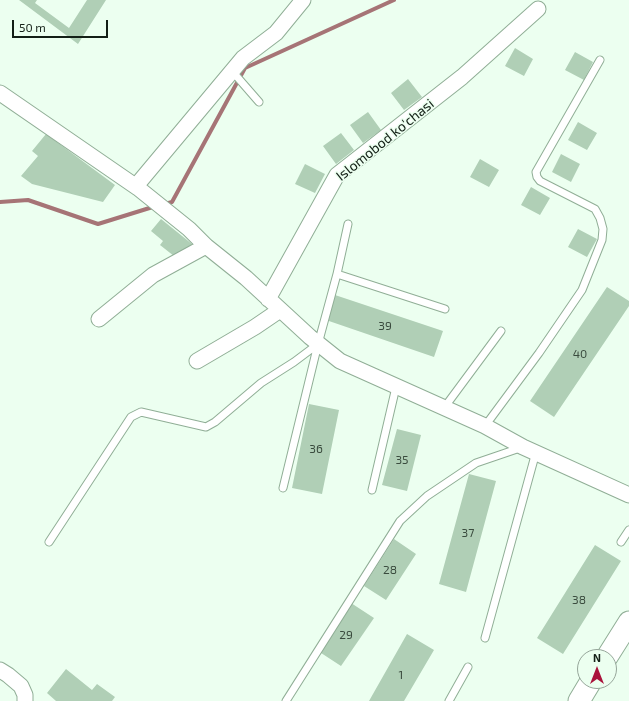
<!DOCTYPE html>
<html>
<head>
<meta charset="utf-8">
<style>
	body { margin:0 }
	#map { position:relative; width:629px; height:701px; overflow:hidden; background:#ecfff0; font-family:"Exo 2",sans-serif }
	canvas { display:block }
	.north { position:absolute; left:577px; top:649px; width:40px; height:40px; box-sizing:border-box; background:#ecfff0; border:1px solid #95a599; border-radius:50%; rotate:0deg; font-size:11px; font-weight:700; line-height:16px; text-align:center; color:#131f16 }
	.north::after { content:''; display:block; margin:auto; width:14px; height:18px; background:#aa133c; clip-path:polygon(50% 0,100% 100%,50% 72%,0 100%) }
	.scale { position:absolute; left:12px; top:20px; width:96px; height:18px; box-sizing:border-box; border:2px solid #131f16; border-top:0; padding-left:5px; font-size:12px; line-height:14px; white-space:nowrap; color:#131f16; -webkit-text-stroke:3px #ecfff0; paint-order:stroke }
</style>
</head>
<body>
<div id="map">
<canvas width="629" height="701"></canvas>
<div class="north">N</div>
<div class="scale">50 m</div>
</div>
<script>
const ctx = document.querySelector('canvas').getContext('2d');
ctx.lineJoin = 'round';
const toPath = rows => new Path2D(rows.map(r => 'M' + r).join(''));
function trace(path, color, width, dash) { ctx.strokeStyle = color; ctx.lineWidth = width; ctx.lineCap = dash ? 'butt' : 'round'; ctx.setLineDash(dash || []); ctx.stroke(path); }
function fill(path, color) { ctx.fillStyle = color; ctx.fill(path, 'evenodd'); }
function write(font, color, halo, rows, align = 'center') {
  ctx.font = font + ' "Exo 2",sans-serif'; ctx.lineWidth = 3; ctx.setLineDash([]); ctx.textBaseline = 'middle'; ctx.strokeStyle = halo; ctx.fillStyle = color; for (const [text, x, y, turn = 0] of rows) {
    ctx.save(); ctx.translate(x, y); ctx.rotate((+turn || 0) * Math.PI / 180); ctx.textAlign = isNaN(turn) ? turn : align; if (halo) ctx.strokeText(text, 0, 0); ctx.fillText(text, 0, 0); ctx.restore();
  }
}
const stream = toPath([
	[0,202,28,200,98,224,156,206],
	[165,204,172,202,245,68,394,0]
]);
const building = toPath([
	[19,0,37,0,35,3,69,28,87,0,106,0,78,44],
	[515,48,533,59,524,76,505,66],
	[575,52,593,62,584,80,565,70],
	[408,79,422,97,404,110,391,93],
	[368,112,381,130,363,143,350,125],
	[578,122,597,133,587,150,568,140],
	[341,133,354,150,336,164,323,146],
	[46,134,115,185,103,202,32,184,21,176,38,156,32,151],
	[561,154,580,164,571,182,552,172],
	[480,159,499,170,489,187,470,177],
	[305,164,325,174,315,193,295,184],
	[531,187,550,198,540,215,521,205],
	[161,219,192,244,179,260,160,245,163,241,151,231],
	[578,229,597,239,587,257,568,247],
	[607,287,629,301,629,306,554,417,530,401],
	[335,295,443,331,434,357,326,320],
	[309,404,339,410,322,494,292,488],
	[397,429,421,435,407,491,382,485],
	[469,474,496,481,466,592,439,584],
	[394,539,416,554,386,600,364,586],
	[595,545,621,561,563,654,537,638],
	[351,603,374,618,341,666,318,651],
	[407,634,434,650,404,701,369,701],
	[66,669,92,690,97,684,115,697,112,701,56,701,47,693]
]);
const service = toPath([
	[232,71,259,102],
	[337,274,348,224],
	[444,408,501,331],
	[485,426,539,353,582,290,602,240,603,229,600,218,595,209,540,181,537,177,536,172,600,60],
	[283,488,318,344,337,274,445,309],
	[372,490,396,387],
	[49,542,131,417,141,412,206,427,215,422,261,383,294,362,318,344],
	[621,542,629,530],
	[485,638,536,452],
	[286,701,400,521,427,496,476,463,520,448],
	[449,701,468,667]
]);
const minor = toPath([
	[0,93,138,188,189,229,206,246,246,278,310,337,340,361,485,426,523,447,629,495],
	[136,186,243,58,276,33,303,0],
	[268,299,337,175,462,77,538,9],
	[99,319,153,275,206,246],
	[197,361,255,327,280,310],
	[0,670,8,675,21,686,25,695,25,701]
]);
const secondary = toPath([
	[607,657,629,622],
	[579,701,591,681]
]);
const numberNames = [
	["39",385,326],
	["40",580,354],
	["36",316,449],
	["35",402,460],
	["37",468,533],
	["28",390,570],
	["38",579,600],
	["29",346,635],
	["1",401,675]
];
const streetNames = [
	["Islomobod ko'chasi",385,140,-39]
];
trace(stream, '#a67476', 4);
fill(building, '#b0cfb6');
trace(service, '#90ae96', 9);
trace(minor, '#90ae96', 17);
trace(secondary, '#90ae96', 23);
trace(service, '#fff', 7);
trace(minor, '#fff', 15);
trace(secondary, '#fff', 21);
write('12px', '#3a4b3e', null, numberNames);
write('14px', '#131f16', '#ecfff0', streetNames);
</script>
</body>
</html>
